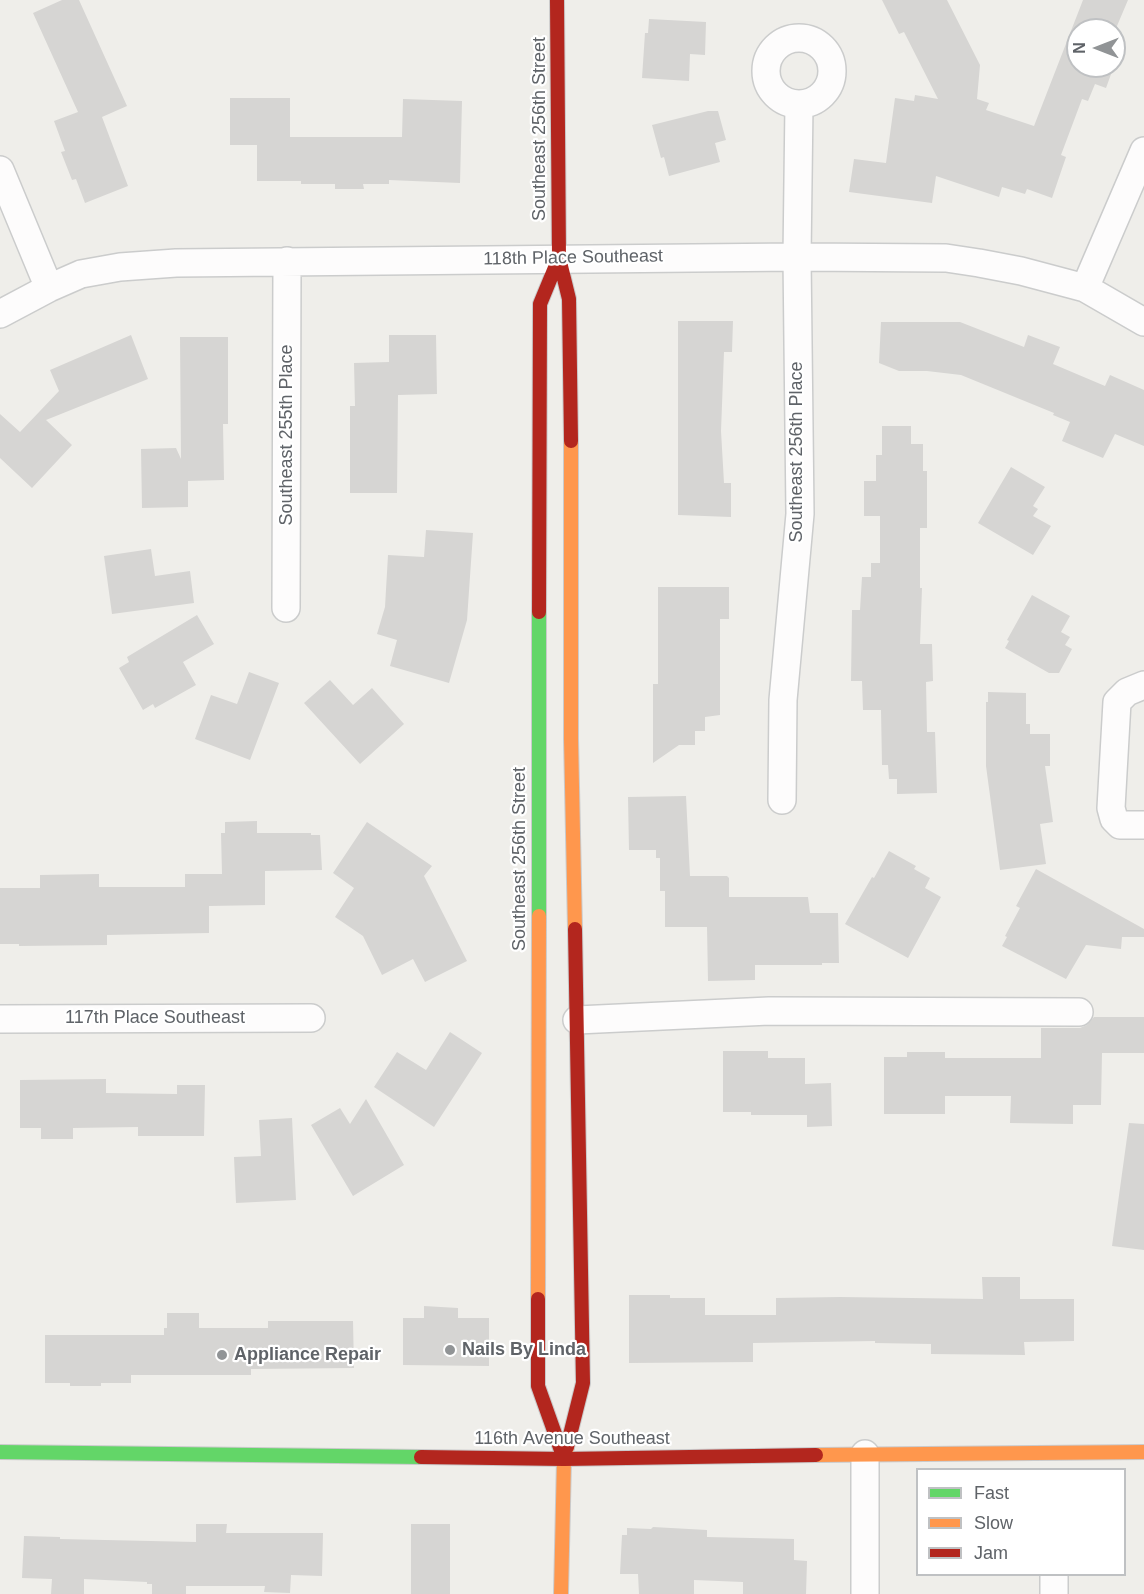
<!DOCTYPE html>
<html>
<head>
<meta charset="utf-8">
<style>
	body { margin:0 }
	#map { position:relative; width:1144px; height:1594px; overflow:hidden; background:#efeeea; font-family:Arial,sans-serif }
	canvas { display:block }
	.legend { position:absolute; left:916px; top:1468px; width:210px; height:108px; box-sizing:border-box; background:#fff; border:2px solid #bfc1c3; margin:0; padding:8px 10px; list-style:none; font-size:18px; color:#5f6368 }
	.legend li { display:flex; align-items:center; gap:12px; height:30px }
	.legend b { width:30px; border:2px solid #bfc1c3 }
	.north { position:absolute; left:1066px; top:18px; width:60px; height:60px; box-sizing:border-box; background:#fff; border:2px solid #bfc1c3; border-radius:50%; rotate:270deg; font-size:16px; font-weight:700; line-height:24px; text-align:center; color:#5f6368 }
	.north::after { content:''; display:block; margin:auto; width:21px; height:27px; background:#919496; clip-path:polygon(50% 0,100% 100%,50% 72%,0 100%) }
</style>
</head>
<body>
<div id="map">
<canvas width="1144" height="1594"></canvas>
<ul class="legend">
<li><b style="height:8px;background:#63d668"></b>Fast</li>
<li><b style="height:8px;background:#ff974d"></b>Slow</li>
<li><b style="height:8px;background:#b3261e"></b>Jam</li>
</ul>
<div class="north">N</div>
</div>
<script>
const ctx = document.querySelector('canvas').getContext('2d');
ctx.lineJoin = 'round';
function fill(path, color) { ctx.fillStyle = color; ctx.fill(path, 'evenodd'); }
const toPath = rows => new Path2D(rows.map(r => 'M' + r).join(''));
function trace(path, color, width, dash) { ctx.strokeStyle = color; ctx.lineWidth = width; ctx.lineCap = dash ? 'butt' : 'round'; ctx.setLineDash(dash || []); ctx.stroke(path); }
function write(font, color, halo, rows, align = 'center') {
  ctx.font = font + ' Arial,sans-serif'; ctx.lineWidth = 4.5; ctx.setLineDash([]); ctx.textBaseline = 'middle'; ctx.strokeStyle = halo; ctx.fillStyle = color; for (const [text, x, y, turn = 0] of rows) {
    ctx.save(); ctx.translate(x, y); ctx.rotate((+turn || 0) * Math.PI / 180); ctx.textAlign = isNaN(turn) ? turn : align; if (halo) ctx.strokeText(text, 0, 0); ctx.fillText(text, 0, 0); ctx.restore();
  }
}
const building = toPath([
	[62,0,79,0,127,106,102,117,128,186,85,203,76,179,72,180,61,152,65,151,54,121,78,112,33,13],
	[882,0,947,0,980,65,977,99,989,103,986,110,1034,126,1083,0,1128,0,1114,33,1114,30,1078,30,1078,66,1114,66,1114,54,1118,55,1106,88,1095,84,1088,101,1082,99,1061,155,1066,157,1052,198,1027,189,1025,194,1002,187,999,197,936,176,932,203,849,192,854,159,886,163,895,98,914,101,915,95,938,99,904,32,899,34],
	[649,19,706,22,705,55,690,54,689,81,642,78,645,33,648,33],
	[230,98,290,98,290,137,402,137,403,99,462,101,460,183,389,180,389,184,363,184,364,189,335,189,335,184,301,184,301,181,257,181,257,145,230,145],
	[708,111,718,111,726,140,715,143,720,162,669,176,664,157,661,158,652,125],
	[678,321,733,321,732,352,724,352,721,431,724,483,731,483,731,517,678,515],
	[881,322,960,322,1024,347,1028,335,1060,347,1053,364,1105,386,1110,375,1144,390,1144,446,1115,434,1103,458,1062,441,1070,422,1053,415,1054,413,961,375,927,371,899,371,879,363],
	[131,335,148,379,46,420,72,445,32,488,0,458,0,414,20,432,59,391,50,370],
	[389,335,436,335,437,394,398,395,397,493,350,493,350,406,355,406,354,363,389,362],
	[180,337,228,337,228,424,223,424,224,480,188,481,188,507,142,508,141,449,176,448,181,459],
	[882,426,911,426,911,444,923,444,923,471,927,471,927,528,920,528,920,588,922,588,920,644,932,644,933,681,926,682,927,732,935,732,937,793,897,794,897,779,889,779,888,765,882,765,881,710,863,710,862,681,851,681,852,610,860,610,862,577,871,577,871,563,880,563,880,516,864,516,864,481,876,481,876,455,882,455],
	[1011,467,1045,487,1033,506,1038,509,1033,516,1051,526,1033,555,978,523],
	[426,530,473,533,467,620,449,683,390,666,397,640,377,634,385,607,388,555,424,557],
	[151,549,155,576,190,571,194,603,112,614,104,556],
	[658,587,729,587,729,619,720,619,720,715,705,717,705,731,695,731,695,745,679,745,653,763,653,684,658,684],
	[1032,595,1070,616,1061,632,1070,637,1065,645,1072,649,1059,673,1049,673,1005,648,1009,641,1007,640],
	[197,615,214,644,183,662,196,685,155,708,153,704,143,710,119,668,129,662,127,657],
	[249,672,279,683,250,760,195,739,211,695,237,704],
	[330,680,353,705,372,688,404,724,360,764,304,703],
	[988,692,1026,693,1026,724,1030,724,1030,734,1050,734,1050,766,1045,766,1053,822,1040,824,1046,864,1000,870,986,766,986,702,988,702],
	[686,796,690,876,727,876,729,878,729,897,808,897,810,913,838,913,839,963,822,963,822,965,755,965,755,980,708,981,707,927,665,927,665,891,660,891,660,858,656,858,656,850,629,850,628,797],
	[257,821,257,833,311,833,311,835,320,835,322,870,265,871,265,905,209,906,209,933,107,935,107,945,19,946,19,944,0,944,0,888,40,888,40,875,99,874,99,887,185,887,185,874,222,874,221,833,225,833,225,822],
	[367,822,432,866,424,876,467,961,425,982,413,959,382,975,363,936,335,917,354,888,333,873],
	[889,851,916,866,914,869,930,878,925,888,941,897,908,958,845,924,872,877,874,878],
	[1036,869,1144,929,1144,937,1122,937,1121,949,1086,945,1066,979,1002,946,1007,937,1005,936,1020,908,1016,906],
	[1094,1017,1144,1017,1144,1053,1102,1053,1101,1105,1073,1105,1073,1124,1010,1123,1011,1096,945,1096,945,1114,884,1114,884,1057,907,1057,907,1052,945,1052,945,1058,1041,1058,1041,1028,1080,1028,1087,1025],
	[450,1032,482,1053,434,1127,374,1087,397,1052,426,1070],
	[723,1051,768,1051,768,1058,805,1058,805,1084,831,1083,832,1126,807,1127,807,1115,751,1115,751,1112,723,1112],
	[106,1079,106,1093,177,1094,177,1085,205,1085,204,1136,138,1136,138,1127,73,1128,73,1139,41,1139,41,1128,20,1128,20,1080],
	[366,1099,404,1165,353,1196,311,1125,340,1108,350,1124],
	[292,1118,296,1200,236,1203,234,1157,261,1156,259,1120],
	[1129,1123,1144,1124,1144,1250,1112,1246],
	[982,1277,1020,1277,1020,1299,1074,1299,1074,1341,1024,1342,1025,1355,931,1354,931,1344,875,1343,875,1341,753,1343,753,1362,629,1363,629,1295,670,1295,670,1298,705,1298,705,1315,776,1315,776,1298,840,1297,983,1299],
	[424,1306,458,1308,458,1318,489,1318,489,1366,403,1365,403,1318,424,1318],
	[167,1313,199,1313,199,1328,268,1328,268,1321,353,1321,354,1368,251,1369,251,1375,131,1375,131,1383,101,1383,101,1386,70,1386,70,1383,45,1383,45,1335,164,1335,164,1328,167,1328],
	[196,1524,227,1524,226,1533,323,1533,322,1576,291,1575,290,1593,264,1592,265,1586,186,1586,186,1594,152,1594,152,1584,147,1584,147,1582,84,1579,84,1594,51,1594,52,1579,22,1578,24,1536,60,1537,60,1539,196,1542],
	[411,1524,450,1524,450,1594,411,1594],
	[653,1527,707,1530,707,1537,794,1539,794,1560,807,1561,806,1594,743,1594,743,1582,694,1580,694,1594,639,1594,638,1574,620,1574,622,1535,627,1535,627,1528,651,1529]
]);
const street = toPath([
	'766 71a33 33 0 1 1 66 0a33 33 0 1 1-66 0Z',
	[0,170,49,288],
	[1085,288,1144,151],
	[0,314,49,288,81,274,120,267,176,263,797,257,946,258,979,263,1021,271,1085,288,1144,322],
	[286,608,287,261],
	[1144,685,1127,692,1117,702,1111,808,1114,819,1120,825,1144,825],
	[782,800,783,700,800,514,797,257,799,104],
	[0,1019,311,1018],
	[577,1020,769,1011,1079,1012],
	[865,1594,865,1454],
	[1054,1594,1054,1574]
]);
const fast = toPath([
	[539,916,539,612],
	[0,1452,421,1457]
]);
const slow = toPath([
	[571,441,571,739,575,929],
	[538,1299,539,916],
	[816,1455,1144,1452],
	[561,1594,564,1459,567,1447]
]);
const jam = toPath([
	[557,0,559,258,569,299,571,441],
	[539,612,540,304,559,258],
	[538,1299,538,1386,564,1459],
	[567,1447,583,1383,575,929],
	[421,1457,564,1459,816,1455]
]);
const markers = [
	[450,1350,6,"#919496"],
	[222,1355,6,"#919496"]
];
const streetNames = [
	["Southeast 256th Street",540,129,-90],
	["118th Place Southeast",573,258,-1],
	["Southeast 255th Place",287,435,-90],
	["Southeast 256th Place",797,452,-90],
	["Southeast 256th Street",520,859,-90],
	["117th Place Southeast",155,1018],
	["116th Avenue Southeast",572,1439]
];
const poiNames = [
	["Nails By Linda",462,1350],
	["Appliance Repair",234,1355]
];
fill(building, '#d6d5d3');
trace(street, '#cbcccc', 30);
trace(fast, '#cacacb', 16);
trace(slow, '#cacacb', 16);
trace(jam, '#cacacb', 16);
trace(street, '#fdfcfc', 27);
trace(fast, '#63d668', 14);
trace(slow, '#ff974d', 14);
trace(jam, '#b3261e', 14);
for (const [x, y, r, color] of markers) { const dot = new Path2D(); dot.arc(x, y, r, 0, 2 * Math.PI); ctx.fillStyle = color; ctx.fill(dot); trace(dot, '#fff', 2); }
write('18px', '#5f6368', '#fff', streetNames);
write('bold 18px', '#5f6368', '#fff', poiNames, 'left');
</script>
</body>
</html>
